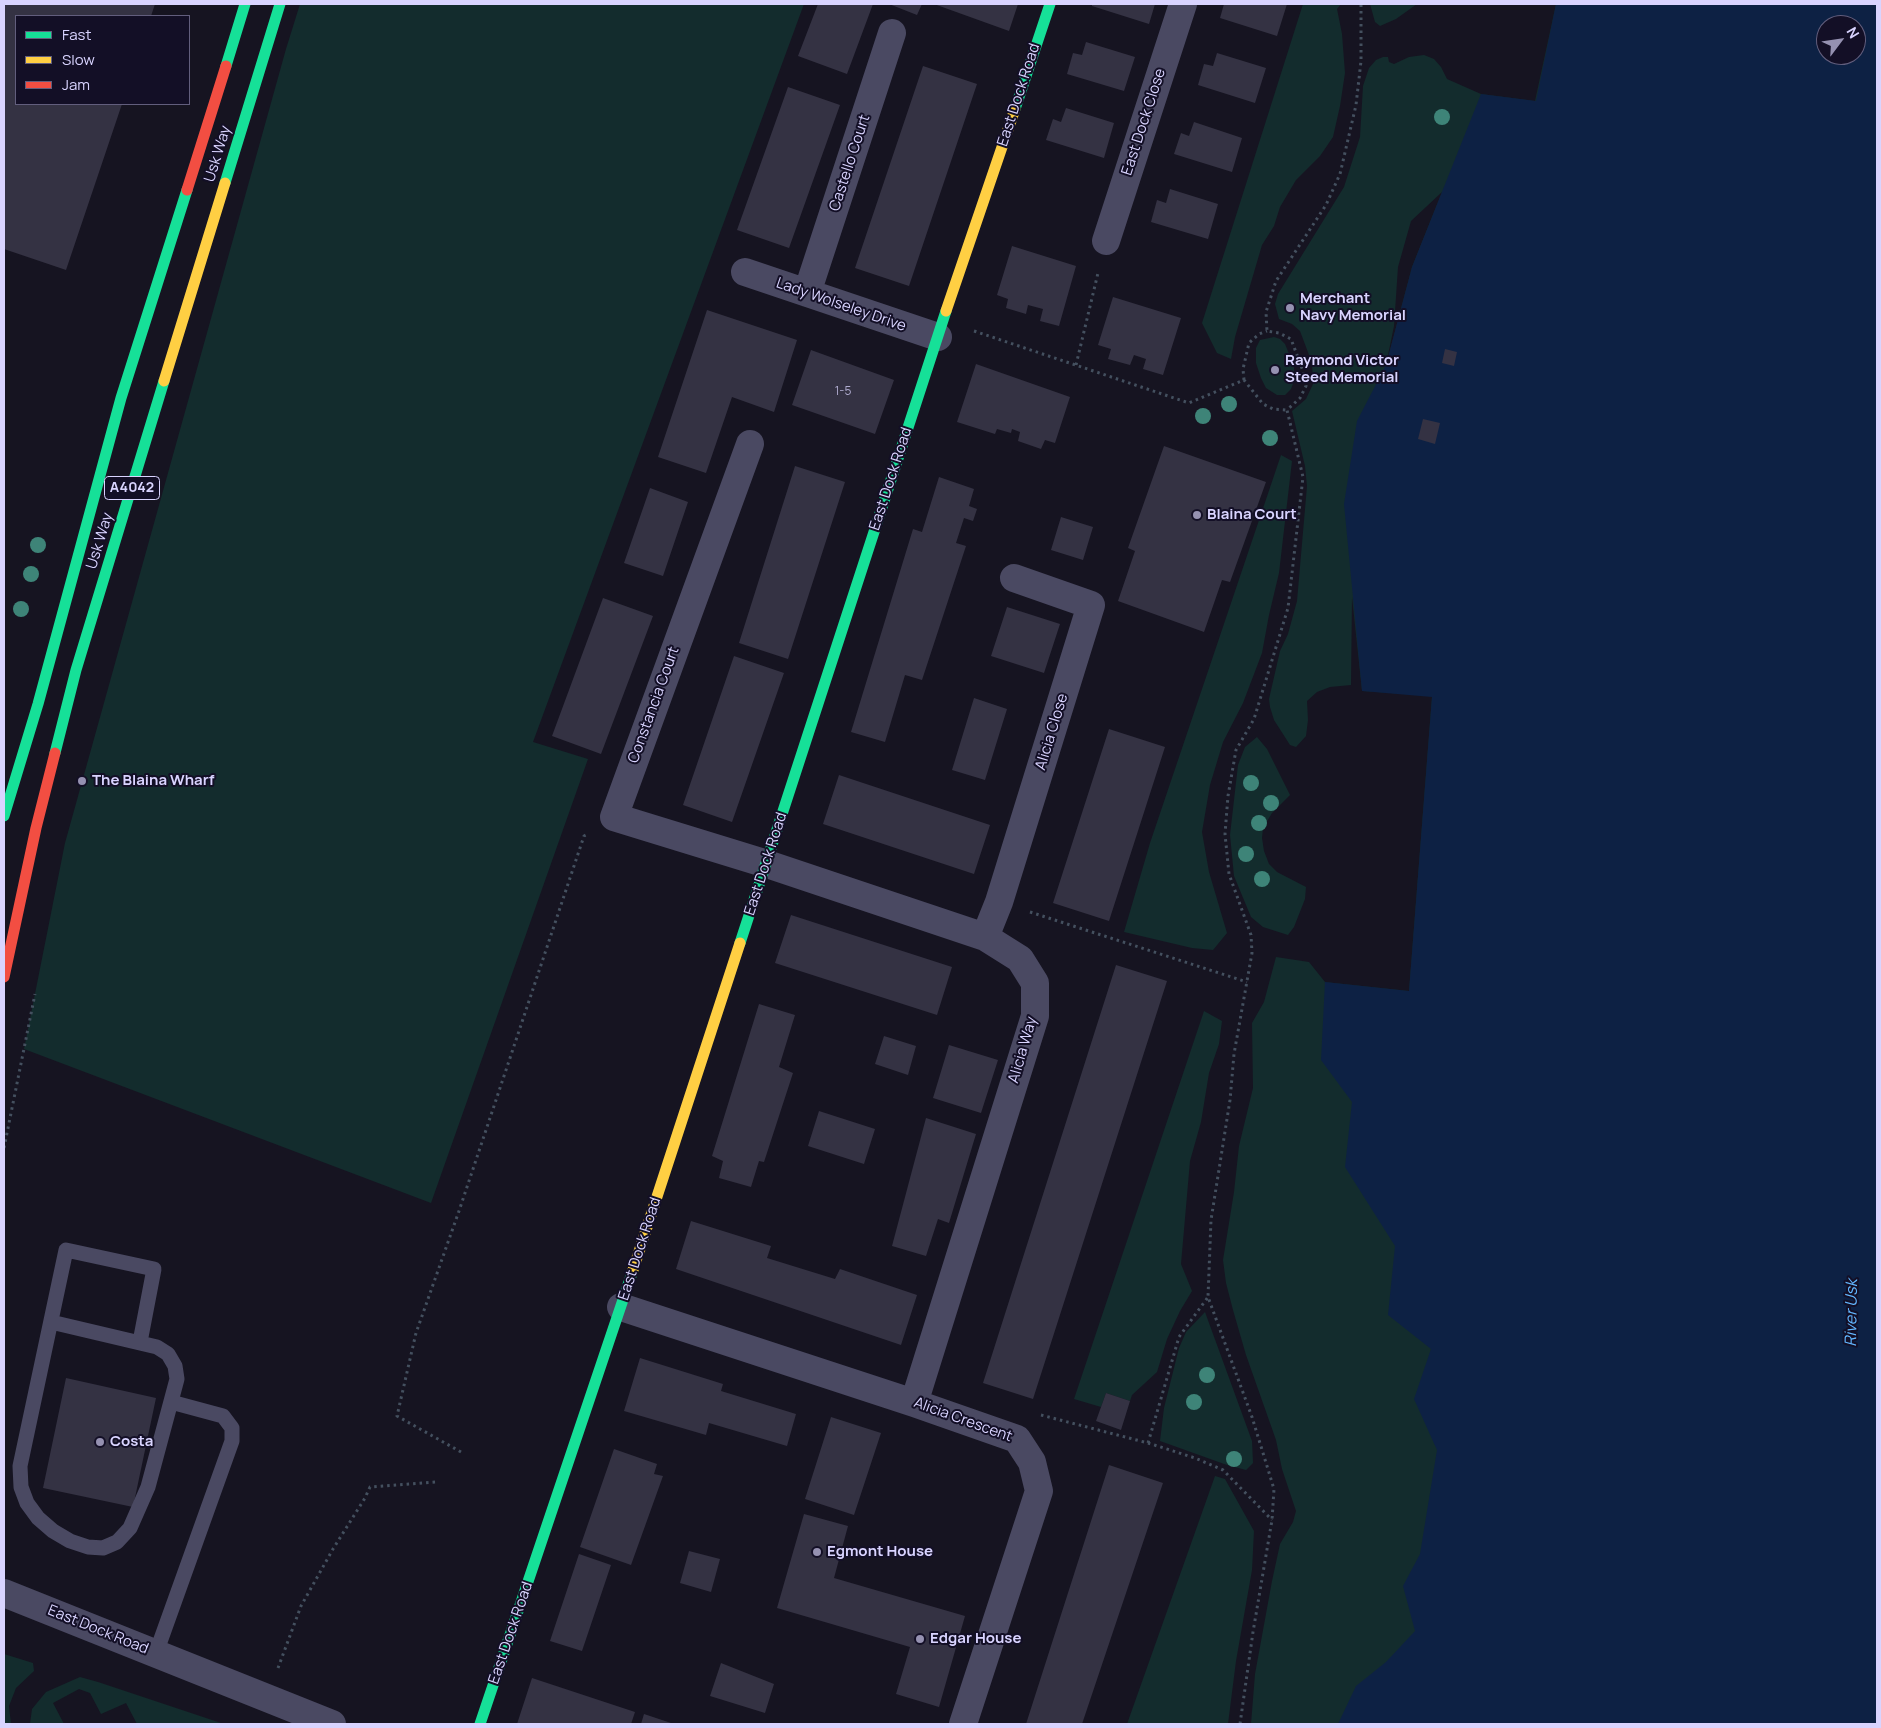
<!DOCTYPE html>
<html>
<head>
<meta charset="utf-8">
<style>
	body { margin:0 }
	#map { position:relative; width:1881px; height:1728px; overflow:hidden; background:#161421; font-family:Manrope,sans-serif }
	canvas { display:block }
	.frame { position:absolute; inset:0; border:5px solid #d9d4ff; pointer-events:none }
	.legend { position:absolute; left:15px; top:15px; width:175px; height:90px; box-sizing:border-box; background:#130f26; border:1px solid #625e7d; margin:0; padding:6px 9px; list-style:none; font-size:15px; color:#d9d4ff }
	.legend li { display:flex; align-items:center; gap:10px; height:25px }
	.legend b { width:25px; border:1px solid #625e7d }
	.north { position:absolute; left:1816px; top:15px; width:50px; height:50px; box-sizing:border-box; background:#130f26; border:1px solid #625e7d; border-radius:50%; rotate:59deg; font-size:14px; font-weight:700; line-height:20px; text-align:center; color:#d9d4ff }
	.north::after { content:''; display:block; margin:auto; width:18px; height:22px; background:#9591b1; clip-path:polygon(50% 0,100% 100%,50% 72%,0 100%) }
</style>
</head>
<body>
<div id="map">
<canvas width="1881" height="1728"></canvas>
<div class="frame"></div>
<ul class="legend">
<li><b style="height:6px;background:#16e098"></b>Fast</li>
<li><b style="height:6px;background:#ffcf43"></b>Slow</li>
<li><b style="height:6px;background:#f24e42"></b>Jam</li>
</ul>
<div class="north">N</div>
</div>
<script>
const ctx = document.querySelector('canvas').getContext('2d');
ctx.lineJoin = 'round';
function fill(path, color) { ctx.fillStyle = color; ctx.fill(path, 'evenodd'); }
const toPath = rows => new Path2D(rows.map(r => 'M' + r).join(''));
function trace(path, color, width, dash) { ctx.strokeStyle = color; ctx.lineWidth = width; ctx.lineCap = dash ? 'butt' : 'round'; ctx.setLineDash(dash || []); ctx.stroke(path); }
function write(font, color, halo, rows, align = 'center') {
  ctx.font = font + ' Manrope,sans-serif'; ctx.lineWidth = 4; ctx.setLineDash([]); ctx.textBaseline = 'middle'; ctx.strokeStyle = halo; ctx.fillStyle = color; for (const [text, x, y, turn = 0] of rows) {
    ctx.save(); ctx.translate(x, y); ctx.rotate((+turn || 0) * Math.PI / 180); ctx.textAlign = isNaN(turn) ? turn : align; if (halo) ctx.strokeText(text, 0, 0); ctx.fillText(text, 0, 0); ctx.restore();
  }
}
const green = toPath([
	[300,4,804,4,533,742,588,759,431,1203,24,1049,65,843,286,49],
	[1303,4,1341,4,1337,9,1342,34,1345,73,1340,106,1333,137,1320,156,1296,180,1280,207,1274,226,1262,245,1235,337,1231,359,1217,353,1202,323],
	[1370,4,1417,4,1396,19,1380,26,1375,22],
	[1556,4,1826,25,1594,1724,1251,1724,1255,1674,1272,1581,1280,1544,1293,1522,1296,1511,1282,1469,1276,1440,1246,1355,1233,1310,1226,1283,1223,1260,1234,1192,1239,1146,1253,1088,1252,1023,1264,1002,1276,957,1309,962,1325,982,1409,991,1432,696,1362,691,1352,597,1351,685,1330,687,1317,692,1307,701,1308,720,1306,736,1296,747,1290,745,1274,720,1270,707,1269,699,1280,651,1288,634,1297,601,1307,486,1305,466,1292,411,1306,399,1313,384,1312,363,1300,331,1292,324,1279,319,1275,304,1278,294,1344,187,1360,137,1363,86,1369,68,1376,60,1383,57,1388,57,1389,62,1394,64,1409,57,1424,55,1434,59,1441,67,1447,79,1481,94,1535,101],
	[1442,192,1412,267,1386,365,1394,326,1398,267,1411,221],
	[1274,337,1280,339,1285,344,1294,366,1294,381,1291,389,1285,395,1277,395,1266,388,1261,378,1256,363,1256,348,1260,340],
	[1281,455,1292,461,1279,573,1269,615,1262,653,1243,703,1223,742,1210,785,1202,832,1209,872,1227,933,1213,950,1192,948,1124,932,1150,843],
	[1257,737,1267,749,1290,795,1272,813,1263,828,1262,838,1264,851,1269,864,1277,872,1306,887,1305,899,1294,927,1288,935,1263,927,1251,917,1234,876,1230,835,1238,765,1245,747],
	[1204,1011,1222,1021,1219,1044,1209,1073,1201,1122,1190,1161,1181,1264,1192,1291,1180,1311,1167,1339,1157,1372,1132,1395,1130,1401,1106,1393,1101,1407,1074,1399],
	[1205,1312,1252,1441,1253,1463,1246,1470,1227,1465,1160,1441,1164,1408,1179,1348,1186,1332],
	[1215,1476,1225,1479,1254,1531,1252,1570,1236,1661,1228,1724,1127,1724],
	[4,1654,33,1663,34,1671,16,1688,9,1706,11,1724,4,1724],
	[80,1677,98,1682,224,1724,137,1724,126,1703,101,1714,90,1693,79,1689,53,1703,64,1724,30,1724,32,1709,46,1692]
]);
const water = toPath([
	[1556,4,1877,4,1877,1724,1338,1724,1356,1686,1386,1662,1415,1631,1403,1586,1420,1554,1437,1450,1414,1399,1431,1349,1388,1315,1395,1246,1345,1167,1352,1102,1321,1060,1325,982,1409,991,1432,697,1362,691,1344,504,1357,421,1386,365,1412,267,1481,94,1536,101],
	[1826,25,1856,25,1856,55,1826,55]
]);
const building = toPath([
	[4,4,155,4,151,16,16,16,16,104,122,104,66,270,4,249],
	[818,4,873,4,847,74,798,56],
	[889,4,922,4,917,15],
	[934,4,1018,4,1009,31],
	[1092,4,1155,4,1149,24,1092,6],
	[1224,4,1287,4,1277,36,1220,18],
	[1086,42,1135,57,1124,91,1067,74,1073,53,1082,55],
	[1217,53,1266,68,1255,103,1198,85,1204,64,1213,66],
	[923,66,977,84,909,286,855,268],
	[788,87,840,105,789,248,737,230],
	[1066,108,1114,123,1104,158,1046,140,1053,119,1061,122],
	[1194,122,1242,138,1232,172,1174,154,1181,133,1189,136],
	[1170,189,1218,204,1208,239,1151,222,1157,200,1166,203],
	[1012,246,1076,266,1059,326,1040,321,1043,309,1028,305,1026,314,1006,308,1008,299,997,295],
	[1113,297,1181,318,1163,375,1143,369,1146,359,1134,355,1130,365,1108,359,1111,349,1098,345],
	[707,310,797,340,774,412,732,397,706,473,658,457],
	[1445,349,1457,352,1454,366,1442,363],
	[811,350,894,380,875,434,792,405],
	[976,364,1070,397,1055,443,1045,440,1041,449,1018,441,1020,432,1012,429,1011,433,997,429,995,434,957,422],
	[1423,419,1440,423,1435,444,1418,439],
	[1164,446,1266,482,1230,582,1222,580,1204,632,1118,601,1135,551,1128,548],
	[795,466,845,482,788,659,739,643],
	[939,477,974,489,969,506,977,509,973,521,964,518,956,543,966,546,922,680,905,675,885,742,851,732,913,529,922,532],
	[650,488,688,502,663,576,624,563],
	[1061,517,1093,527,1083,560,1051,550],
	[603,598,653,616,601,754,552,736],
	[1007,607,1060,624,1044,673,991,656],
	[734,656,784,673,732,822,683,805],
	[974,698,1007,709,985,780,952,770],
	[1109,729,1165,747,1109,921,1053,903],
	[839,775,990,825,974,874,823,824],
	[791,915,952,967,937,1015,775,963],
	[1116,965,1167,981,1033,1399,983,1383],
	[759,1004,795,1015,779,1067,793,1073,764,1162,759,1161,751,1187,719,1178,723,1161,712,1156],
	[884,1036,916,1046,908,1075,875,1064],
	[949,1045,998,1060,981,1113,933,1098],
	[819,1111,875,1129,864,1164,808,1146],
	[926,1118,976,1134,949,1223,938,1219,926,1256,892,1246],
	[691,1221,771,1246,767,1258,835,1279,840,1269,917,1295,901,1345,676,1269],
	[640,1358,723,1384,721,1391,796,1414,787,1446,709,1423,706,1435,624,1411],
	[66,1378,156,1398,133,1507,43,1488],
	[1106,1393,1130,1401,1121,1430,1096,1421],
	[831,1417,881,1433,854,1515,805,1499],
	[614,1449,657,1464,654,1474,663,1476,631,1565,580,1547],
	[1109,1465,1163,1483,1082,1724,1026,1724],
	[804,1514,848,1526,834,1578,965,1616,939,1707,896,1694,910,1647,777,1608],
	[689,1551,720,1559,711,1592,680,1583],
	[579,1554,611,1565,582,1651,550,1641],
	[721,1663,774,1684,765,1713,710,1696],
	[532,1678,635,1712,631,1724,517,1724],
	[644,1714,674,1724,641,1724]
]);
const path = toPath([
	[974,331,1189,403,1244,380,1263,404,1273,409,1287,410],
	[1076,365,1098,273],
	[1244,380,1243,369,1249,343,1259,334,1267,331],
	[1030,912,1247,982],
	[4,1148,35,994],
	[1041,1415,1148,1443,1195,1458,1223,1470,1272,1520],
	[1148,1443,1179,1337,1208,1297],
	[461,1452,397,1416,416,1333,459,1211,584,836,586,835],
	[278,1668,301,1606,333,1549,365,1498,370,1487,436,1482],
	[1240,1724,1253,1632,1272,1520,1274,1489,1252,1417,1208,1297,1211,1220,1230,1100,1234,1054,1252,953,1251,935,1229,874,1225,834,1228,796,1236,750,1254,719,1288,608,1303,477,1287,410,1300,398,1306,386,1303,371,1291,339,1279,333,1267,331,1266,312,1276,281,1326,205,1340,174,1356,105,1361,61,1361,4]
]);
const lane = toPath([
	[51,1322,157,1347,168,1354,175,1366,177,1379,148,1487,130,1528,117,1542,103,1548,88,1547,70,1541,53,1531,38,1518,27,1503,21,1487,20,1466,66,1250,154,1269,140,1342],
	[156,1653,232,1441,232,1428,223,1416,171,1402]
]);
const street = toPath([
	[1106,241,1183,4],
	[745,272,938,337],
	[807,293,892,33],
	[750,444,614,817,767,864,985,937,1020,959,1035,983,1035,1016,914,1403],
	[985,937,999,902,1091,605,1014,578],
	[621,1307,914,1403,1017,1439,1032,1462,1039,1491,963,1724],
	[4,1593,332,1724]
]);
const fast = toPath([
	[226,66,245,4],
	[1015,109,1050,4],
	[225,183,280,4],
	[55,753,76,670,164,381],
	[4,816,38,704,121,398,187,190],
	[740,943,946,311],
	[480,1724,632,1273]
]);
const slow = toPath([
	[946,311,1015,109],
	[164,381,225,183],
	[632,1273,740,943]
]);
const jam = toPath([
	[187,190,226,66],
	[4,977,36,828,55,753]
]);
const trees = [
	[1442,117],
	[1229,404],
	[1203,416],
	[1270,438],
	[38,545],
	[31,574],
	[21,609],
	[1251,783],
	[1271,803],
	[1259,823],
	[1246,854],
	[1262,879],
	[1207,1375],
	[1194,1402],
	[1234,1459]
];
const markers = [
	[1290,308,5,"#9591b1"],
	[1275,370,5,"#9591b1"],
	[1197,515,5,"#9591b1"],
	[82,781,5,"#9591b1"],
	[100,1442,5,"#9591b1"],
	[817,1552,5,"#9591b1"],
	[920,1639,5,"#9591b1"]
];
const numberNames = [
	["1-5",843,392]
];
const shields = [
	[132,488,55]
];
const shieldNames = [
	["A4042",132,488]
];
const streetNames = [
	["East Dock Road",1019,95,-72],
	["East Dock Close",1144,122,-72],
	["Usk Way",218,154,-73],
	["Castello Court",850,163,-72],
	["Lady Wolseley Drive",841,305,19],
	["East Dock Road",891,479,-72],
	["Usk Way",100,541,-73],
	["Constancia Court",654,705,-70],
	["Alicia Close",1052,732,-73],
	["East Dock Road",766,864,-72],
	["Alicia Way",1023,1050,-74],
	["East Dock Road",640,1249,-72],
	["Alicia Crescent",963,1420,20],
	["East Dock Road",98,1630,22],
	["East Dock Road",511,1633,-71]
];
const poiNames = [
	["Merchant",1300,299],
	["Navy Memorial",1300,316],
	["Raymond Victor",1285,361],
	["Steed Memorial",1285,378],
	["Blaina Court",1207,515],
	["The Blaina Wharf",92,781],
	["Costa",110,1442],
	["Egmont House",827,1552],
	["Edgar House",930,1639]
];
const waterNames = [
	["River Usk",1852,1313,-89]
];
fill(green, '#132c2d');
fill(water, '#0d2144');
fill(building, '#343243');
trace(path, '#44505f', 3, [2.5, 4]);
trace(lane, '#4a4962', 15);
trace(street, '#4a4962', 28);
trace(fast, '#16e098', 11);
trace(slow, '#ffcf43', 11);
trace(jam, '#f24e42', 11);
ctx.fillStyle = '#3e8478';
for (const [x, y] of trees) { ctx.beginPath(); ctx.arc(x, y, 8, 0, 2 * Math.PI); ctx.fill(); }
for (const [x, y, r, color] of markers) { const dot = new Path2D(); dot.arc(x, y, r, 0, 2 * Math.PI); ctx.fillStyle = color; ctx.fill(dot); trace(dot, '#130f26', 2); }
write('12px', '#b0acd0', null, numberNames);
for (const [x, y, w] of shields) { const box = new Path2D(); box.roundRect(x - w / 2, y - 11.5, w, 23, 4); ctx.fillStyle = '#130f26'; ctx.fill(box); trace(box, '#d9d4ff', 1); }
write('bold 14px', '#d9d4ff', null, shieldNames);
write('15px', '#d9d4ff', '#130f26', streetNames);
write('bold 15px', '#d9d4ff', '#130f26', poiNames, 'left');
write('italic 16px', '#62b6ff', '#130f26', waterNames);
</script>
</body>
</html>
